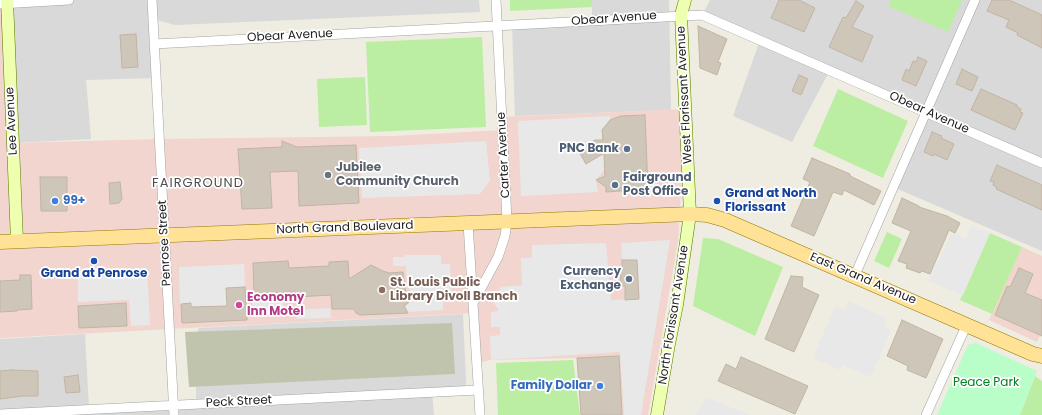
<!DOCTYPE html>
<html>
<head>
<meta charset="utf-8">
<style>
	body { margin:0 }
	canvas { display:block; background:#efece1 }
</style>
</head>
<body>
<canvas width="1042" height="415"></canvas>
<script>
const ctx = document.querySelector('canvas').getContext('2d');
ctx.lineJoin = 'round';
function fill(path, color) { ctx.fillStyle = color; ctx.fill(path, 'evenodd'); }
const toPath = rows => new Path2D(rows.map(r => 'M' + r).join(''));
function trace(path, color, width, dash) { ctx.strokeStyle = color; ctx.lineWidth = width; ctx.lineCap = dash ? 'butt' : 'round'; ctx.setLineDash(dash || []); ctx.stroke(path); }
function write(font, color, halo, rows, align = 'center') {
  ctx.font = font + ' Poppins,sans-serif'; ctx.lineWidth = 3.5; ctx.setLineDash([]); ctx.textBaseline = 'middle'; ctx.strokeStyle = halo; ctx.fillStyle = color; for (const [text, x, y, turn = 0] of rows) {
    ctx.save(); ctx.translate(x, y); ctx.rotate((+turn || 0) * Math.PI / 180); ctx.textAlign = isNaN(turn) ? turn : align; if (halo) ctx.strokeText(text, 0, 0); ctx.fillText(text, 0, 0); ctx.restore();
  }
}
const residential = toPath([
	[0,0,479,0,480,12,175,25,153,19,156,78,86,80,91,139,13,143],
	[592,0,669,0,671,110,515,116,512,25,592,21],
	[710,0,1042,0,1042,251,893,187,926,112,830,70,792,142,733,116,760,40,702,15],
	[463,314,466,381,465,391,432,392,434,415,0,415,0,339,85,334,89,409,196,404,196,334,199,328]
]);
const commercial = toPath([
	[0,4,7,4,14,143,160,139,394,136,503,130,502,117,686,109,678,241,648,415,581,415,577,358,491,360,476,363,473,313,0,338],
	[1022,247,1042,256,1042,331,1037,342,989,320]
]);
const construction = toPath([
	[452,323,455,374,189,387,185,332]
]);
const grass = toPath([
	[510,0,592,0,592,7,510,11],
	[891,0,962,0,948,32,888,6],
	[482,37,486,127,370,132,366,42],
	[365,77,367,125,319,127,317,79],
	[838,89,908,121,883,178,813,146],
	[887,232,902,239,889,268,874,261],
	[990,233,1022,247,992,314,960,300],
	[703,238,718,239,783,267,755,336,693,306],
	[573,360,580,415,498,415,496,363],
	[1035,376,1042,381,1042,415,1020,415]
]);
const park = toPath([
	[976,343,1037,371,1020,415,937,415,967,347,970,344]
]);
const parking = toPath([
	[609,116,611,119,602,130,603,140,595,140,578,150,586,164,599,156,604,156,605,169,596,180,598,192,521,196,518,121],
	[486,141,490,181,480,194,362,198,359,148],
	[971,226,990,233,963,295,928,281,952,232,966,239],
	[670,240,641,415,624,415,620,352,491,360,490,336,500,335,500,327,491,327,491,312,499,311,493,301,501,287,522,285,521,258,532,258,532,245,606,243,611,300,639,299,637,260,622,260,621,243],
	[405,255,441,255,441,264,450,264,452,299,443,301,443,310,408,312,405,306,409,303,411,298,411,292,407,285,406,266,393,266,393,257,405,257],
	[244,264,245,287,226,288,227,306,191,307,190,303,180,304,179,267],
	[147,268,150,325,131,326,129,300,78,302,78,271],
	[283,294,284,311,253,312,252,295],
	[848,301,887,318,884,326,891,330,871,377,843,365,840,370,813,358,835,306,844,310],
	[330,308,331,318,297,319,296,310],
	[705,397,750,415,695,415,703,404]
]);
const building = toPath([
	[779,0,799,0,815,8,804,32,771,18,779,0],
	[992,0,1009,0,1042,15,1042,48,1017,35,1018,33,1006,27,1009,20,987,11,992,0],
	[856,1,864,6,852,27,873,36,862,62,829,47,843,17,846,18,856,1],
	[698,26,727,39,718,62,721,63,717,75,700,68,698,26],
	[136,34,138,67,122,68,120,35,136,34],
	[918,57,927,61,916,86,902,80,906,69,909,71,913,61,916,62,918,57],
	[962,69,978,77,972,91,956,84,962,69],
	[799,75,808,79,801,95,792,91,799,75],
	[981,89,1017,105,1017,107,1021,109,1020,112,1023,113,1015,130,971,110,981,89],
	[645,115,648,189,606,192,606,187,596,180,605,176,604,153,586,164,578,150,595,140,603,140,602,130,610,120,621,116,645,115],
	[932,132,942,136,941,138,954,144,947,160,934,154,933,156,924,152,932,132],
	[282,141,297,147,356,145,359,203,299,206,298,171,270,172,272,208,242,209,238,149,282,147,282,141],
	[812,158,850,174,850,176,881,191,874,205,844,190,842,195,833,192,814,236,791,226,810,182,803,179,812,158],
	[997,165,1042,185,1042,210,996,189,997,187,993,185,994,182,990,181,997,165],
	[40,177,67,177,67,211,41,211,40,177],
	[120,182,122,199,119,203,110,204,109,183,120,182],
	[902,198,919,206,919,207,947,216,960,223,955,233,949,230,930,274,922,271,920,273,906,268,907,264,898,261,911,231,892,223,902,198],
	[622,260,637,260,639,299,625,300,625,286,621,286,620,270,622,270,622,260],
	[288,261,289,268,329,266,329,262,348,261,349,279,371,265,383,271,389,273,403,272,405,288,409,302,404,306,408,313,360,315,356,313,354,309,332,309,331,295,296,297,296,292,254,293,253,263,288,261],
	[1019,268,1033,274,1025,293,1042,300,1042,336,995,315,1007,286,1010,287,1019,268],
	[20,275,31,275,32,309,17,310,17,311,0,312,0,281,20,280,20,275],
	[791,276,803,277,802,287,819,295,794,352,765,339,791,276],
	[245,287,247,320,182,323,181,304,191,303,191,307,227,306,226,288,245,287],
	[126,303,127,326,79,328,78,306,126,303],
	[902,320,943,339,926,378,907,370,908,366,887,356,902,320],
	[619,356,622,415,581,415,577,358,619,356],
	[741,357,808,386,795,414,718,381,726,364,736,369,741,357],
	[12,370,38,371,38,396,23,396,0,399,0,371,12,370],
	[78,375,80,392,66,393,64,377,78,375]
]);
const street = toPath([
	[152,0,174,415],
	[0,4,69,0],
	[154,44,702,15,1042,163],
	[468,223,480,415],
	[855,275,975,0],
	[473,303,498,257,505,236,507,221,496,0],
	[0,414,478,390],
	[926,415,967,324]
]);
const secondary = toPath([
	[7,0,17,241],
	[657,415,669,344,677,305,690,214,681,15,685,0]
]);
const primary = toPath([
	[0,242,690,214,707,215,725,220,1033,354,1042,356]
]);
const markers = [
	[627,149,4,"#5c6f8a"],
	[328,175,4,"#6b7280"],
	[615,185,4,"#5c6f8a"],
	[55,201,4,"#3f7fe0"],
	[717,201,4,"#1a4fb4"],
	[94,261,4,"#1a4fb4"],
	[629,279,4,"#5c6f8a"],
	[382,290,4,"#8d6e63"],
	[239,305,4,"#d1479c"],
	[600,386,4,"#3f7fe0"]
];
const streetNames = [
	["Obear Avenue",614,19,-4],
	["Obear Avenue",290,36,-3],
	["West Florissant Avenue",685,95,-93],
	["Obear Avenue",929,113,24],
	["Lee Avenue",12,121,-93],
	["Carter Avenue",504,155,-93],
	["North Grand Boulevard",345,228,-2],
	["Penrose Street",165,243,-93],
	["East Grand Avenue",863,279,23],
	["North Florissant Avenue",674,315,-81],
	["Peck Street",239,402,-3]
];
const serviceNames = [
	["PNC Bank",619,149],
	["Fairground",623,178,"left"],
	["Post Office",623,192,"left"],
	["Currency",621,272],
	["Exchange",621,286]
];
const worshipNames = [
	["Jubilee",336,168],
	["Community Church",336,182]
];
const transitNames = [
	["Grand at North",725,194],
	["Florissant",725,208],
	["Grand at Penrose",94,274,"center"]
];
const shopNames = [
	["99+",63,201],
	["Family Dollar",592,386,"right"]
];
const educationNames = [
	["St. Louis Public",390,283],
	["Library Divoll Branch",390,297]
];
const hotelNames = [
	["Economy",247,298],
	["Inn Motel",247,312]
];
const parkNames = [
	["Peace Park",986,383]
];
const neighbourhoodNames = [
	["FAIRGROUND",198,184]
];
fill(residential, '#dad9d9');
fill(commercial, '#f1d5ce');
fill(construction, '#c0c4ac');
fill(grass, '#bbeea2');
fill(park, '#b9fec9');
fill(parking, '#e8e8e8');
fill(building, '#cfc6ba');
trace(building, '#c1b5a2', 1);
trace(street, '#a3a3a3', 10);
trace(secondary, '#577600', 13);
trace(primary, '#947a00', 15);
trace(street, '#fff', 9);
trace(secondary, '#eeffaf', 12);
trace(primary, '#ffe295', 14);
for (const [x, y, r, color] of markers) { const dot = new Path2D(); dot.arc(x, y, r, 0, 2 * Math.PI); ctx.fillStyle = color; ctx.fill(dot); trace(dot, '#fff', 1.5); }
write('12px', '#1c1c1c', '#fff', streetNames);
write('bold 12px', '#4e5e75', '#fff', serviceNames, 'right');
write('bold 12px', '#5b616d', '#fff', worshipNames, 'left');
write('bold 12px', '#164399', '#fff', transitNames, 'left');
write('bold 12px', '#366cbe', '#fff', shopNames, 'left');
write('bold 12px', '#785e54', '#fff', educationNames, 'left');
write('bold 12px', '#b23c85', '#fff', hotelNames, 'left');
write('12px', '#028221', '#fff', parkNames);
ctx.letterSpacing = '1px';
write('13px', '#4f4f4f', '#fff', neighbourhoodNames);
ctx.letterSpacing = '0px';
</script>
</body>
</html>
